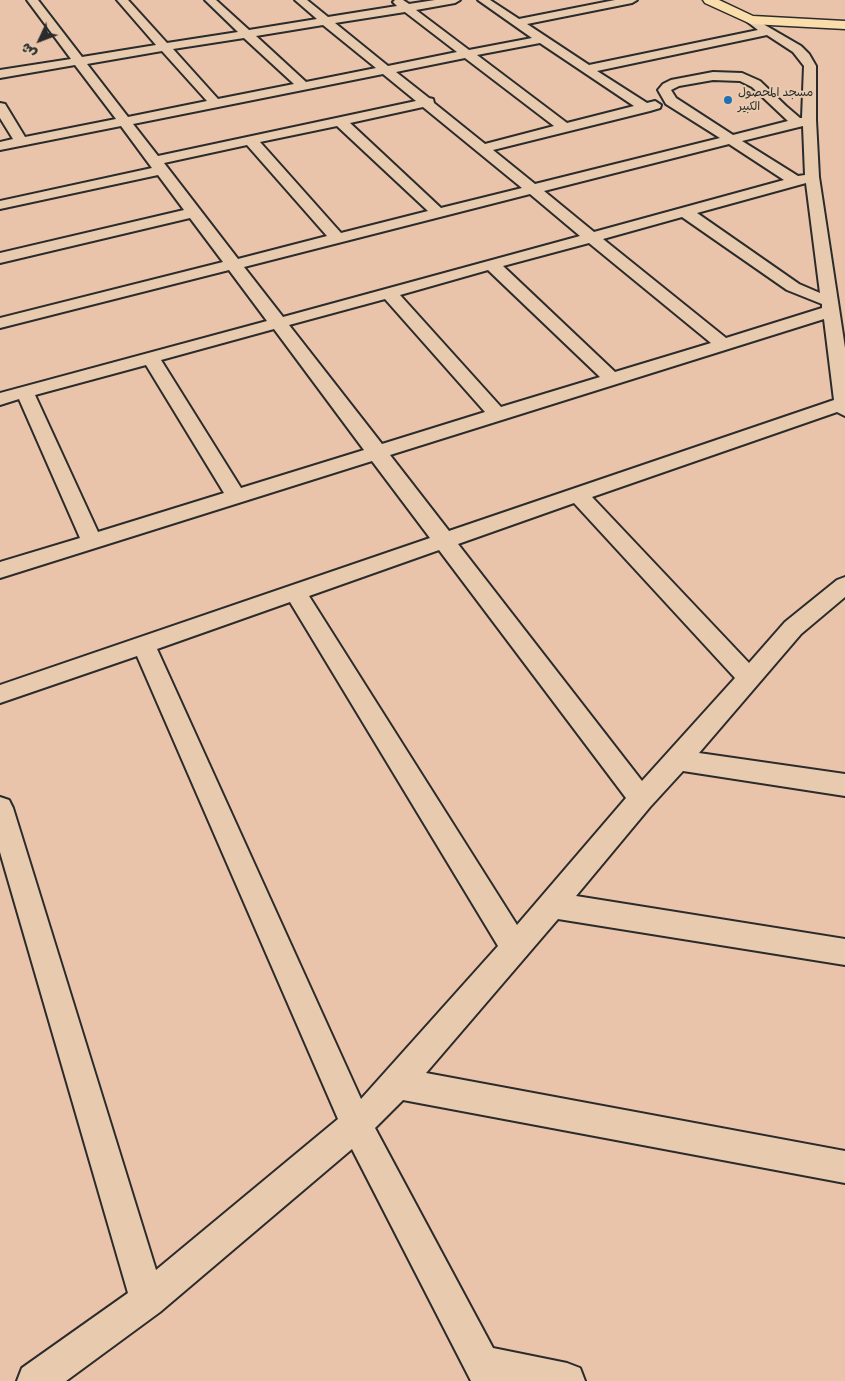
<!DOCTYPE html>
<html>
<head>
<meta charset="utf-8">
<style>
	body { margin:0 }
	#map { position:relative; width:845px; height:1381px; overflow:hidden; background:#e9c4ab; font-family:Sriracha,"Playpen Sans Arabic",sans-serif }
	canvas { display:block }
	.north { position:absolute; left:15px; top:15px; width:50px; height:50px; -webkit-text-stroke:4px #e8cbaf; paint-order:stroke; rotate:227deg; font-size:14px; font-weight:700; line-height:20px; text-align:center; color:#2b2b2b }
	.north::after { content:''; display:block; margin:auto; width:18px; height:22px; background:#2b2b2b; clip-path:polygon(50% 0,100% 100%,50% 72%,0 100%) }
</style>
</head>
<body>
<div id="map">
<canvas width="845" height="1381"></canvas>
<div class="north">ش</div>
</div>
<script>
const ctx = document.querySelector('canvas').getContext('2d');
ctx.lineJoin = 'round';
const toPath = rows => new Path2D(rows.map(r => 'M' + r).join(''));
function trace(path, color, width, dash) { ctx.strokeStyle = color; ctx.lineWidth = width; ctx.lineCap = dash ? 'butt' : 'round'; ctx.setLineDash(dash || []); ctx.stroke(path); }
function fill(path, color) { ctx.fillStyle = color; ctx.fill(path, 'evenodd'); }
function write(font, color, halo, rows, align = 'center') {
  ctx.font = font + ' Sriracha,"Playpen Sans Arabic",sans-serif'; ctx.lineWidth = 4; ctx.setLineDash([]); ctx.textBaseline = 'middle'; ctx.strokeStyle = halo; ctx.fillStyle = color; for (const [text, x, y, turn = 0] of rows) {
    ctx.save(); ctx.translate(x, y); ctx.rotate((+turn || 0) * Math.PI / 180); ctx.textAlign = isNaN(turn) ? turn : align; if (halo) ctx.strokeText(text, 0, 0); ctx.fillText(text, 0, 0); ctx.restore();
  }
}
const minor = toPath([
	[27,0,38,0,82,57,156,45,117,0,128,0,167,43,238,32,205,0,216,0,249,30,317,19,295,0,307,0,328,17,397,6,393,2,395,0,403,0,409,4,435,0,460,0,455,3,416,10,469,50,532,38,478,0,490,0,519,19,615,0,637,0,632,3,527,24,589,65,758,30,745,20,751,17,801,46,809,54,816,66,816,120,819,177,845,348,845,416,837,412,592,497,749,663,785,622,837,580,845,577,845,597,801,634,699,753,845,774,845,796,683,771,650,807,576,896,845,939,845,965,558,919,426,1073,845,1151,845,1183,403,1100,375,1128,493,1348,567,1363,580,1368,585,1381,471,1381,352,1149,160,1312,66,1381,17,1381,22,1368,128,1293,0,852,0,797,9,800,13,808,156,1270,338,1119,137,656,0,703,0,685,430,538,372,461,0,578,0,562,80,538,19,399,0,405,0,393,267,321,229,270,0,328,0,318,223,262,190,218,0,263,0,253,184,210,158,175,0,209,0,201,152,168,121,126,0,150,0,142,13,139,0,118,0,103,5,104,25,137,116,119,75,65,0,78,0,70,71,59,27,0],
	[405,12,457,52,388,66,335,23,405,12],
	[323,25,376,68,306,82,256,36,323,25],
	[767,35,793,52,804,66,802,118,800,118,786,106,760,81,742,73,713,72,671,80,663,84,658,90,666,104,720,138,535,184,493,150,650,111,660,108,661,105,655,101,647,103,597,71,767,35],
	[244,38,294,84,218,99,173,49,244,38],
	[540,43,634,106,567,123,477,55,540,43],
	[162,51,207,101,128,117,87,64,162,51],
	[465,58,554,126,485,144,434,103,433,99,429,98,396,72,465,58],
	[383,74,416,101,158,156,133,124,383,74],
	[713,80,740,81,752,87,788,121,733,135,676,98,671,90,679,86,713,80],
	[423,107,522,188,441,208,350,123,423,107],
	[337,126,428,211,341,233,260,142,337,126],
	[803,126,805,175,798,176,742,141,803,126],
	[729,144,784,180,594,232,544,191,729,144],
	[247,145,327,236,238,259,164,163,247,145],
	[806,183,820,293,799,284,697,213,806,183],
	[530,194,580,236,283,317,244,267,530,194],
	[682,217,787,290,822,304,822,308,726,338,603,239,682,217],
	[589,243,711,343,615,372,503,266,589,243],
	[488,270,600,377,501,407,400,295,488,270],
	[385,299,485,412,382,444,289,325,385,299],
	[824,319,834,400,449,531,390,455,824,319],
	[274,329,364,450,241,488,161,360,274,329],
	[146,365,224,493,98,532,35,395,146,365],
	[574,503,735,678,642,781,458,544,574,503],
	[439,550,626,798,517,925,309,596,439,550],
	[290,602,498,946,361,1099,157,649,290,602]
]);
const major = toPath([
	[703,0,719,0,753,16,845,21,845,29,751,24,705,3,703,0]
]);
const markers = [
	[728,100,5,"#1f6fb2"]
];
const farPoinames = [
	["مسجد المحصول",738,93],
	["الكبير",738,107]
];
trace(minor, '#2b2b2b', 4);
trace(major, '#2b2b2b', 3);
fill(minor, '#e8cbaf');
fill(major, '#f9deab');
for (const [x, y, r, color] of markers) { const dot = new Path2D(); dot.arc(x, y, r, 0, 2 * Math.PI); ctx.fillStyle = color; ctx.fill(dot); trace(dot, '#e8cbaf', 2); }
write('12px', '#2b2b2b', '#e8cbaf', farPoinames, 'left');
</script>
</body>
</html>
